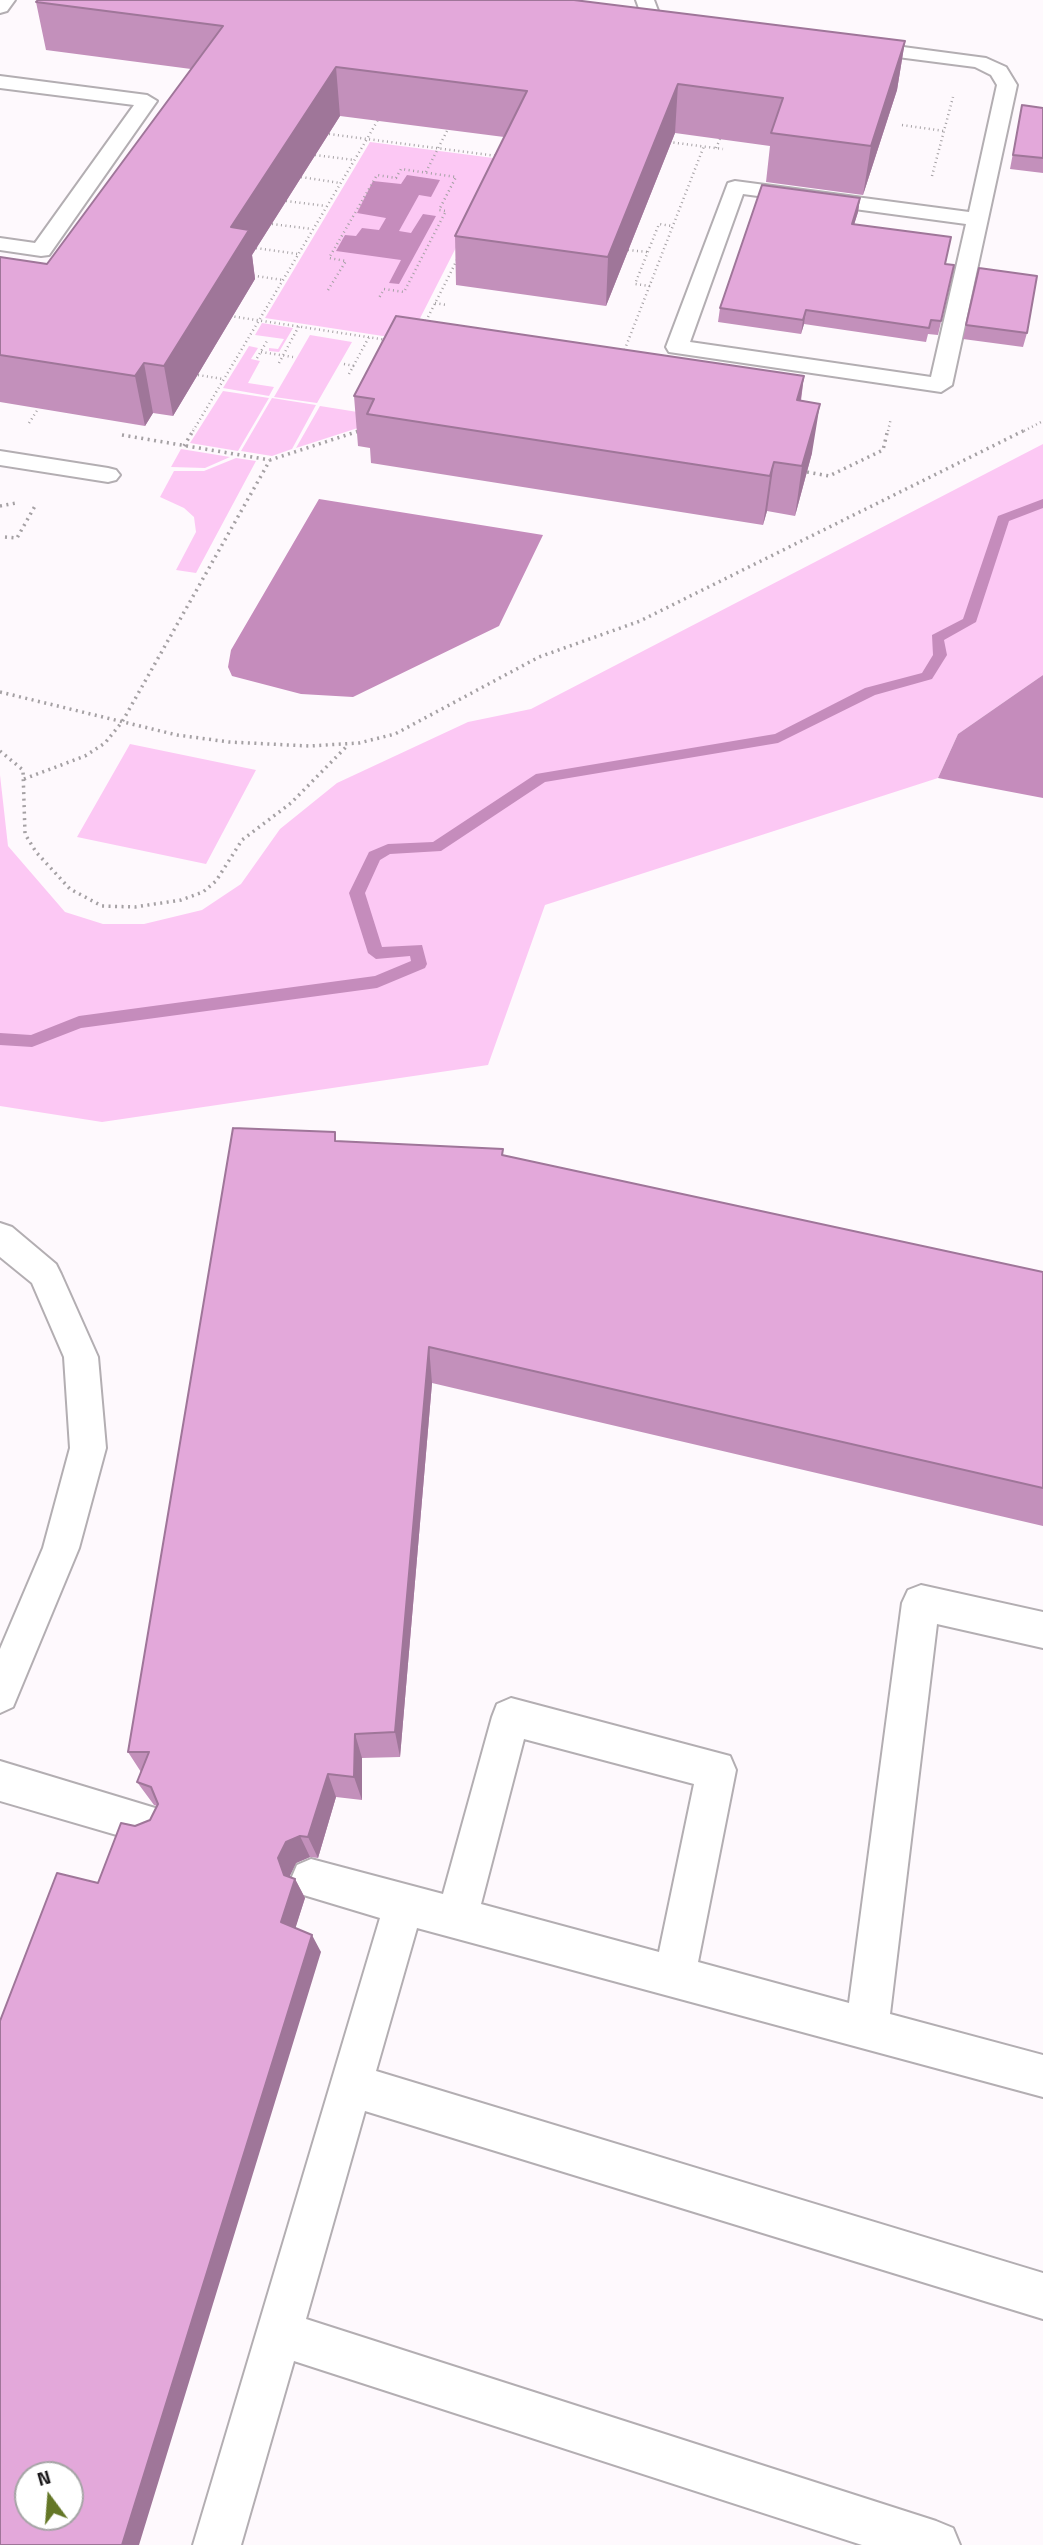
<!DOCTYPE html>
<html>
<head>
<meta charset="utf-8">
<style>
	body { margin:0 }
	#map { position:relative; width:1043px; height:2545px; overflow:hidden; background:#fef9fd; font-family:"Titillium Web",sans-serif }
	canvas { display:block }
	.north { position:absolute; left:14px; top:2461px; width:70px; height:70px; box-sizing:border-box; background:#fff; border:2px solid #a5a4a5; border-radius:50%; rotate:344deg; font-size:19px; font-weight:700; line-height:28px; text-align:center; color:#1d1b1d }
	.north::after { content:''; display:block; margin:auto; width:24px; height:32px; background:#647727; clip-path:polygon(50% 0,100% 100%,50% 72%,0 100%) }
</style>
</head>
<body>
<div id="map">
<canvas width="1043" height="2545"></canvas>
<div class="north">N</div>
</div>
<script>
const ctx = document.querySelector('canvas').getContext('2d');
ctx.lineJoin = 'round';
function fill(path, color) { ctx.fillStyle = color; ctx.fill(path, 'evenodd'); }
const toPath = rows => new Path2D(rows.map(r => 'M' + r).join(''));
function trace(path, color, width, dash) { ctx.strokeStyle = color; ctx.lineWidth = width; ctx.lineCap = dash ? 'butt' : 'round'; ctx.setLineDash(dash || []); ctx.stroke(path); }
const green = toPath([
	[370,142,501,159,409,340,265,318],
	[262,323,293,328,279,352,269,351,269,348,278,349,284,339,255,335],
	[310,335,352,342,317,403,274,397],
	[249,346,258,348,251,359,260,361,248,383,274,387,269,396,223,388],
	[223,391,269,398,238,451,190,443],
	[272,398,316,405,292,449,272,456,241,451],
	[320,406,370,414,364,426,296,448],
	[1043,444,1043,675,958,734,938,778,545,905,488,1065,102,1122,0,1106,0,775,8,846,65,912,103,924,144,924,202,910,241,884,280,829,337,783,468,722,531,709],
	[181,449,230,457,205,468,171,467],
	[236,458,256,461,196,573,176,570,196,532,194,517,184,508,160,497,174,471,204,471],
	[130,744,256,770,206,864,77,837]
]);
const water = toPath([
	[407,175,440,180,431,197,419,195,399,231,411,233,423,214,436,216,399,284,389,283,401,260,336,251,345,235,356,236,362,228,379,230,386,218,357,213,373,181,401,184],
	[319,499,543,535,499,626,353,697,301,694,232,676,228,667,231,650],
	[1043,675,1043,798,938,778,958,734]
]);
const stream = toPath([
	[1043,499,1043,508,1009,521,976,622,944,640,947,655,932,679,875,695,778,743,545,782,441,851,390,854,380,860,365,893,382,947,422,945,427,964,425,968,377,988,81,1028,32,1047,0,1045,0,1033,31,1035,79,1016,375,976,411,961,410,956,376,959,368,953,349,893,369,852,388,844,433,842,536,774,775,734,865,688,922,673,933,655,932,635,963,619,998,516,1043,499]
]);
const pathFar1 = toPath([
	[902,125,944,131],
	[329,134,367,139,379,118],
	[669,142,723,149],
	[716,148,720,139],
	[315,155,354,160],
	[426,172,448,129],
	[932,176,953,97],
	[301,177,340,183],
	[286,201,326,206],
	[272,224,312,229],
	[256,248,298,254],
	[628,250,648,252],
	[249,275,283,280],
	[650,286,635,284,659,224,672,226],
	[328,290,346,261,329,258,377,175,396,178,401,169,456,177,439,210,446,211,404,292,384,289,379,298],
	[435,303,447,305],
	[230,316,387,340],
	[424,325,458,258],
	[261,352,293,357],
	[623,354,704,146],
	[257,358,267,341],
	[279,363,299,326],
	[344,364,354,366],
	[349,374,369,337],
	[198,375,223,379],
	[29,423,38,409],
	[193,431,367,139,497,156],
	[888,431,891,418],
	[1024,431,1043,421]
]);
const path = toPath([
	[122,435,270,460,362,430],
	[184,446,194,429],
	[807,472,829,476,883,450,888,429],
	[0,506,16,503],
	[5,537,17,538,35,506],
	[0,692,177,735,229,742,309,746,359,743,395,734,539,657,640,621,1027,429],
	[0,751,23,770,25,834,36,852,70,889,102,906,135,907,181,900,203,892,216,881,242,840,291,803,348,745],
	[24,779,85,756,105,743,122,722,270,460]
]);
const lane = toPath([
	[0,0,15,0,7,11,0,13,0,0],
	[636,0,654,0,660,16,690,21,692,25,683,31,645,25,636,0],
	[858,41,986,58,1006,67,1017,85,952,385,941,392,669,352,666,347,728,183,735,181,969,212,997,85,991,75,975,67,851,51,848,47,851,43,858,41],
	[743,194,966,224,931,377,690,342,743,194],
	[0,76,147,95,157,101,49,255,41,256,0,250,0,238,35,243,134,105,0,88,0,76],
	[0,451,108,468,116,470,120,475,116,480,108,482,0,465,0,451],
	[0,1223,12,1227,56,1264,61,1274,98,1357,106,1448,79,1548,13,1707,0,1713,0,1649,43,1548,70,1448,64,1357,32,1283,0,1257,0,1223],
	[921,1585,1043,1612,1043,1648,937,1624,890,2014,1043,2055,1043,2097,417,1928,376,2071,1043,2273,1043,2319,365,2111,306,2319,936,2521,953,2528,960,2545,862,2545,294,2361,241,2545,193,2545,380,1918,297,1893,291,1879,297,1865,311,1859,443,1894,492,1717,497,1704,511,1698,730,1756,736,1770,698,1962,849,2003,902,1603,908,1590,921,1585],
	[524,1739,694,1784,659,1952,481,1904,524,1739],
	[0,1761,165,1811,171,1825,165,1839,151,1845,0,1801,0,1761]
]);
const wall = toPath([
	[36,2,905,41,897,90,863,195,766,182,770,146,675,133,606,306,456,285,455,236,504,137,340,116,252,255,255,279,173,416,153,413,145,426,0,402,0,257,47,264,191,69,46,50],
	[1022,105,1043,108,1043,173,1010,169],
	[860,198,858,212,854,224,945,264,954,265,938,335,928,334,926,342,804,324,801,334,718,322,720,308],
	[979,268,1027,333,1023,347,963,339],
	[804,376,801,401,812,453,795,516,767,511,763,525,371,463,370,448,358,446,354,396],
	[335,1132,336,1141,503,1155,1043,1272,1043,1526,432,1383,400,1757,362,1758,362,1800,336,1797,318,1858,310,1857,296,1863,289,1877,295,1879,305,1898,295,1928,321,1952,98,1883,135,1826,150,1820,157,1806,154,1805,137,1782,141,1772,128,1752]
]);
const shadedWall = toPath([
	[905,41,897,90,863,195,871,146],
	[336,67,340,116,252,255,255,279,173,416,164,366,231,227],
	[678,84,675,133,606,306,608,257],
	[860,198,858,212,850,238,852,224],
	[806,310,804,324,801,334,803,320],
	[144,363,153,413,145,426,135,376],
	[804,376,797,425,797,400],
	[820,404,812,453,795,516,802,466],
	[774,462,767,511,763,525,770,476],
	[429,1347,432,1383,400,1757,395,1732],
	[355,1734,362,1758,362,1800,354,1777],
	[328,1774,336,1797,318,1858,308,1837],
	[300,1836,310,1857,296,1863,289,1878,295,1879,305,1898,292,1939,281,1922,284,1875,278,1858,286,1842],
	[312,1935,321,1952,139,2545,122,2545]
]);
const building = toPath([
	[38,0,574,0,905,41,871,146,771,133,783,98,678,84,608,257,455,236,527,91,336,67,231,227,249,230,164,366,144,363,135,376,0,355,0,257,47,264,223,26,36,2,38,0],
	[1022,105,1043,108,1043,158,1013,155,1022,105],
	[762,185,860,198,852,224,951,237,945,264,954,265,941,321,931,320,929,328,806,310,803,320,720,308,762,185],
	[979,268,1037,276,1027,333,966,325,979,268],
	[396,316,804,376,797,400,820,404,802,466,774,462,770,476,367,414,374,399,354,396,396,316],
	[233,1128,335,1132,335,1141,503,1149,502,1155,1043,1272,1043,1488,429,1347,395,1732,355,1734,354,1777,328,1774,308,1837,300,1836,286,1842,278,1858,284,1875,295,1879,281,1922,312,1935,122,2545,0,2545,0,2021,57,1873,98,1883,121,1823,135,1826,150,1820,158,1804,151,1787,137,1782,149,1752,128,1752,233,1128],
	[28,2475,70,2475,70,2517,28,2517,28,2475]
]);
fill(green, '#fcc8f4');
fill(water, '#c58cbc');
fill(stream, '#c58cbc');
trace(lane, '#b3aeb2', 4);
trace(pathFar1, '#a5a1a4', 2.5, [1, 3.5]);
trace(path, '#a5a1a4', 3.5, [2, 4.5]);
fill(lane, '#fff');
fill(wall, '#c390bb');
fill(shadedWall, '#9f7699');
fill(building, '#e3a8da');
trace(building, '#9f7699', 2);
</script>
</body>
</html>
